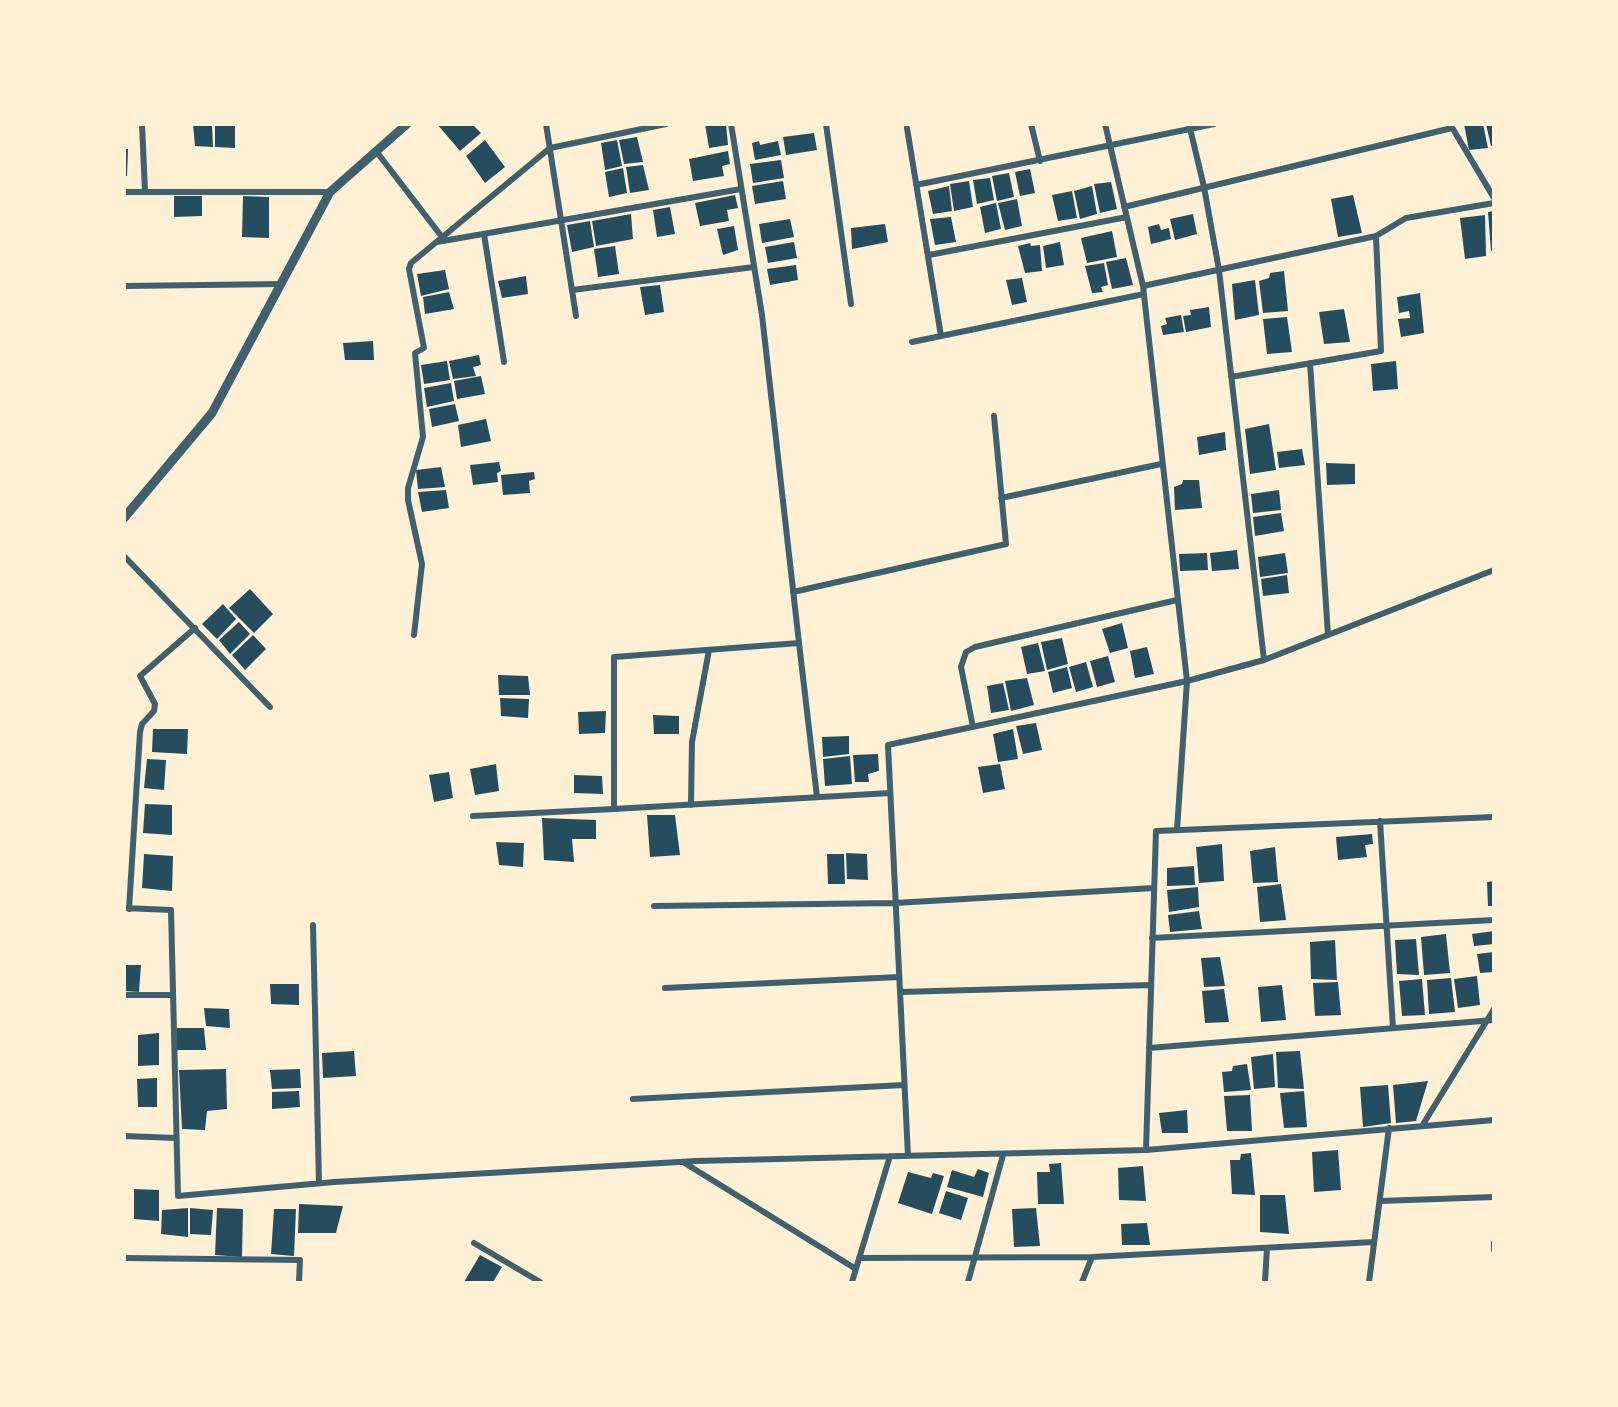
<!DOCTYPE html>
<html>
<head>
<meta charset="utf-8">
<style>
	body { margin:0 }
	#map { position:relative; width:1618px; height:1407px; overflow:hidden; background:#fdf0d5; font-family:"Varela Round",sans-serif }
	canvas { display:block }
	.frame { position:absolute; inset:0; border:126px solid #fdf0d5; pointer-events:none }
</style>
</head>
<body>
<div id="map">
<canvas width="1618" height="1407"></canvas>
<div class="frame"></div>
</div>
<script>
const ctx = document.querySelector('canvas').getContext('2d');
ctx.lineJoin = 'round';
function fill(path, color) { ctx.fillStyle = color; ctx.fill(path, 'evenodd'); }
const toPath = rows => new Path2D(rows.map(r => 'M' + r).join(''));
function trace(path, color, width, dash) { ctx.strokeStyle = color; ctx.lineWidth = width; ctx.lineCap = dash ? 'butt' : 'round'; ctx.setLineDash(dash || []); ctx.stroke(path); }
const building = toPath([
	[193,124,212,124,213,147,195,146],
	[215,124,235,124,235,148,215,147],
	[437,124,472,124,481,133,460,151],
	[705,124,726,124,728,145,709,148],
	[1464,124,1483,124,1488,148,1469,150],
	[1486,124,1494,124,1494,146,1491,146],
	[814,133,817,150,786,155,783,137],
	[637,137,643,162,624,164,619,140],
	[485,140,505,167,485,183,466,156],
	[617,140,622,166,605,170,601,143],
	[759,141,760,145,778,141,781,155,755,160,752,143],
	[124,149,128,149,127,176,124,176],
	[728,151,730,164,722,166,724,176,693,181,689,159],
	[781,160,784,178,753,183,750,164],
	[643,165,649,190,630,193,626,167],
	[623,168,627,193,609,197,605,172],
	[1030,169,1035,193,1020,196,1015,172],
	[1009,173,1014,197,997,201,992,176],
	[990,178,994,200,977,204,973,180],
	[783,181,786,199,755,204,752,186],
	[969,181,973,207,954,211,950,184],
	[1111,182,1117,209,1100,213,1094,184],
	[949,186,952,211,933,214,928,191],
	[1092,186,1097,214,1080,219,1074,191],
	[1072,191,1077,218,1058,221,1052,195],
	[735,195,738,208,727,210,729,221,700,226,695,203],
	[1353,195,1362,233,1338,237,1331,199],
	[174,196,202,196,202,216,174,217],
	[243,196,269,197,269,238,242,237],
	[1017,199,1022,226,1005,230,998,203],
	[996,203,1001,229,985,233,980,207],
	[670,207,675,234,657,237,653,210],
	[1494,211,1494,251,1491,251,1488,212],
	[631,214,633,239,596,246,592,221],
	[1193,214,1197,234,1175,240,1170,219],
	[1485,215,1486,256,1465,259,1460,218],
	[951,217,956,242,935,245,930,219],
	[790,219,794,237,762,243,759,224],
	[590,221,594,247,572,252,567,225],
	[885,224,888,242,852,249,851,228],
	[1159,224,1161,230,1169,228,1171,239,1151,244,1148,227],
	[734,226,738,250,723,255,717,229],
	[1112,231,1117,257,1087,263,1081,238],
	[794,242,797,258,768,263,765,247],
	[1060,242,1064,265,1046,268,1043,246],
	[1030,243,1031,246,1040,245,1042,271,1025,273,1018,246],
	[615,246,619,274,598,277,594,249],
	[1126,258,1133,285,1112,289,1106,262],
	[1104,263,1108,285,1101,287,1103,292,1092,293,1085,266],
	[796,265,798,280,770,285,767,269],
	[445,270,449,289,421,296,417,274],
	[1284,271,1288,311,1263,313,1259,281,1269,278,1270,273],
	[526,276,528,294,502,298,498,281],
	[1022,278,1027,302,1012,305,1006,280],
	[1255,280,1259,315,1235,320,1232,284],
	[660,285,664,312,645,315,640,287],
	[449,292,454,309,425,314,423,297],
	[1420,293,1424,333,1401,337,1398,319,1410,318,1409,311,1399,313,1397,297],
	[1209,307,1211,327,1186,332,1183,316,1191,315,1190,310],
	[1344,309,1350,342,1324,344,1319,312],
	[1181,315,1184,332,1163,335,1161,326,1167,324,1165,318],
	[1287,317,1292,352,1267,354,1263,319],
	[373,341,374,360,345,360,343,343],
	[479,355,481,365,473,367,476,376,453,379,449,361],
	[447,361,450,380,424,384,421,365],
	[1396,361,1398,389,1373,391,1371,364],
	[481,376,485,394,457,399,454,381],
	[451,383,454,401,427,407,424,388],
	[455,404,459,421,432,427,429,409],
	[486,419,491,441,461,447,458,425],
	[1269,424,1276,470,1250,474,1245,429],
	[1225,432,1226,450,1199,455,1197,437],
	[1302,449,1305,465,1279,468,1277,452],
	[499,462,501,471,497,473,498,482,473,485,470,465],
	[1326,463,1355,464,1355,484,1327,485],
	[441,467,445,487,418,489,416,470],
	[534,472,535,479,529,481,530,493,503,495,501,475],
	[1183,480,1199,480,1202,508,1175,510,1174,487,1182,484],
	[446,490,449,508,422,512,418,492],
	[1279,490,1281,510,1253,513,1251,494],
	[1281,513,1284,531,1255,536,1253,517],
	[1237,550,1239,569,1212,571,1210,553],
	[1207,553,1208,570,1180,571,1179,554],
	[1285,553,1288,573,1260,577,1258,557],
	[1287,575,1289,593,1263,596,1261,579],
	[250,589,273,614,254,633,229,608],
	[223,604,236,619,217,639,202,624],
	[239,622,250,634,230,654,219,640],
	[1122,623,1128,648,1110,653,1102,629],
	[253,635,266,649,245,670,232,655],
	[1062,638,1068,664,1047,670,1041,642],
	[1038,643,1045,671,1027,674,1021,647],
	[1147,647,1154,674,1135,678,1130,651],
	[1108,656,1115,682,1097,687,1090,661],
	[1086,662,1093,687,1076,692,1069,667],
	[1067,667,1072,688,1053,693,1048,672],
	[498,675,528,676,530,695,499,695],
	[1027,678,1034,705,1011,711,1005,681],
	[1003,683,1009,710,991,713,987,686],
	[500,698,529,699,528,718,501,716],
	[606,711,605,733,579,734,578,712],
	[653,715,679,716,679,734,654,734],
	[1036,723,1042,750,1023,754,1016,726],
	[153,729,188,729,187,754,152,752],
	[1013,729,1018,759,998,762,993,734],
	[849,736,849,754,823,757,822,737],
	[878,754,879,771,868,774,869,782,855,782,853,755],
	[850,756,852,784,825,786,823,759],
	[147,759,166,760,164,790,144,788],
	[496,764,499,791,475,795,470,769],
	[1000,764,1005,789,983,793,978,767],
	[449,772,453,798,434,802,429,775],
	[574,775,602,776,603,794,574,793],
	[145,804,172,805,172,835,143,833],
	[647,815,675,815,680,855,650,857],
	[542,818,596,820,596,839,572,839,574,862,544,860],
	[1372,834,1373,844,1365,845,1367,857,1338,860,1336,837],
	[496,842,524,843,523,867,499,865],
	[1222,844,1224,881,1199,883,1196,847],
	[1275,847,1278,882,1253,883,1250,851],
	[846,853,867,854,868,880,847,879],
	[144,854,173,856,172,891,142,888],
	[827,854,844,854,845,884,828,884],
	[1194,866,1195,885,1167,886,1167,868],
	[1494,881,1494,906,1488,906,1487,882],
	[1281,884,1286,920,1260,922,1257,887],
	[1198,887,1199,907,1169,912,1167,890],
	[1199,911,1202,929,1170,932,1168,915],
	[1494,931,1494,944,1474,946,1472,934],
	[1446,934,1450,973,1424,975,1421,937],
	[1416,939,1419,975,1397,974,1395,940],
	[1335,940,1337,980,1311,979,1310,942],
	[1494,952,1494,972,1480,973,1477,954],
	[1220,957,1225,986,1204,987,1201,958],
	[124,965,141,965,139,992,124,991],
	[1477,976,1480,1005,1458,1008,1454,979],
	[1451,978,1455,1012,1429,1014,1427,980],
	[1422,979,1425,1015,1402,1016,1399,981],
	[1338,982,1341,1015,1315,1016,1313,983],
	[270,984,299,984,299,1005,271,1004],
	[1282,985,1286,1020,1261,1022,1258,987],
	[1224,989,1229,1022,1205,1023,1202,991],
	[204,1008,229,1009,230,1028,206,1026],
	[177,1028,204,1028,206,1050,177,1050],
	[159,1033,159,1065,138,1066,138,1035],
	[354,1051,356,1076,323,1078,322,1053],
	[1300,1051,1304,1089,1278,1088,1276,1052],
	[1273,1054,1275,1087,1254,1089,1251,1057],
	[1247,1064,1251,1090,1224,1092,1222,1072,1232,1071,1233,1066],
	[226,1069,227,1109,207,1111,205,1130,182,1129,179,1070],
	[300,1069,301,1088,272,1089,270,1070],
	[157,1078,157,1107,138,1107,137,1079],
	[1428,1081,1416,1121,1396,1123,1393,1085],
	[1388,1085,1391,1123,1363,1127,1360,1087],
	[299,1091,300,1107,272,1109,272,1092],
	[1304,1091,1307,1127,1284,1128,1280,1093],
	[1250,1095,1252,1131,1227,1131,1224,1096],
	[1187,1110,1188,1133,1162,1133,1159,1113],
	[1338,1150,1341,1190,1314,1192,1312,1152],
	[1251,1153,1255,1195,1232,1194,1230,1160,1240,1160,1241,1154],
	[1061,1163,1064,1204,1038,1204,1037,1172,1050,1172,1049,1164],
	[1143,1166,1146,1201,1119,1200,1118,1168],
	[978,1169,989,1173,983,1197,947,1187,952,1170,974,1177],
	[908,1172,931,1178,933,1173,944,1176,932,1214,898,1203],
	[134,1189,159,1190,159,1221,134,1219],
	[946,1191,968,1198,961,1220,939,1213],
	[1260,1195,1285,1195,1289,1234,1260,1232],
	[299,1204,343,1206,336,1233,298,1233],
	[188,1208,188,1237,161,1234,162,1210],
	[190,1208,213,1210,211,1235,190,1234],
	[217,1208,243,1209,242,1257,215,1255],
	[1036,1208,1040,1246,1014,1247,1012,1209],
	[274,1209,296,1209,294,1256,271,1254],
	[1147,1223,1150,1245,1122,1245,1121,1224],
	[480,1255,502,1267,493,1282,464,1282]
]);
const minor = toPath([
	[142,124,145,192],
	[546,124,576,316],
	[731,124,762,315,799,643,614,657,614,809,890,793],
	[826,124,851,304],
	[1031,124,1040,161],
	[1105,124,1143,286,1187,681,1177,830],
	[1189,124,1204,187,1219,270,1264,660],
	[1450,124,1494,198],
	[907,128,941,336],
	[376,151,442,237],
	[916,185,1214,124],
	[124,192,330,192],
	[1124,207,1452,128],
	[484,234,504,362],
	[437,242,741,189],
	[929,255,1127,217],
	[124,286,281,284],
	[1143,286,1376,236,1406,218,1494,203],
	[572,290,754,267],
	[912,342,1144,294],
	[1310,363,1328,635],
	[1231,377,1381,351,1376,236],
	[1001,498,1161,464],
	[124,556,270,707],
	[793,592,1006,544,994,416],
	[414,635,422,564,408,500,408,488,423,437,415,353,424,348,409,269,411,263,550,148,666,124],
	[799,643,817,797],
	[973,727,961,667,966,652,975,647,1177,600],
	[691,805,692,742,709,650],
	[473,816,614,809],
	[1380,821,1393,1028],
	[654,906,895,903,1154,888],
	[124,908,171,910,178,1196,334,1182,696,1161,1146,1150,1494,1120],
	[129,909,140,732,142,724,154,711,155,704,140,676,195,628],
	[313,925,319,1183],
	[1152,938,1494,920],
	[665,988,899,977],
	[900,992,1151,985],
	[124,995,173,995],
	[1149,1048,1494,1020],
	[633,1099,904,1085],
	[1422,1126,1494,1009],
	[124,1136,176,1138],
	[1146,1150,1156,831,1494,817],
	[908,1156,888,745,1187,681,1264,660,1494,570],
	[683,1162,856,1269],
	[1380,1201,1494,1197],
	[474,1243,540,1282],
	[1494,1243,1494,1250],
	[124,1258,300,1260,299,1282],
	[859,1258,1092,1257,1374,1242],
	[852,1282,890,1156],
	[968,1282,1003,1155],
	[1082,1282,1092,1257],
	[1265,1282,1267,1248],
	[1369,1282,1389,1128]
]);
const tertiary = toPath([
	[124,518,212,413,330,192,407,124]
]);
fill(building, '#264d5e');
trace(minor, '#3f606c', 6);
trace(tertiary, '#3f606c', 9);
</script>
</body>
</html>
